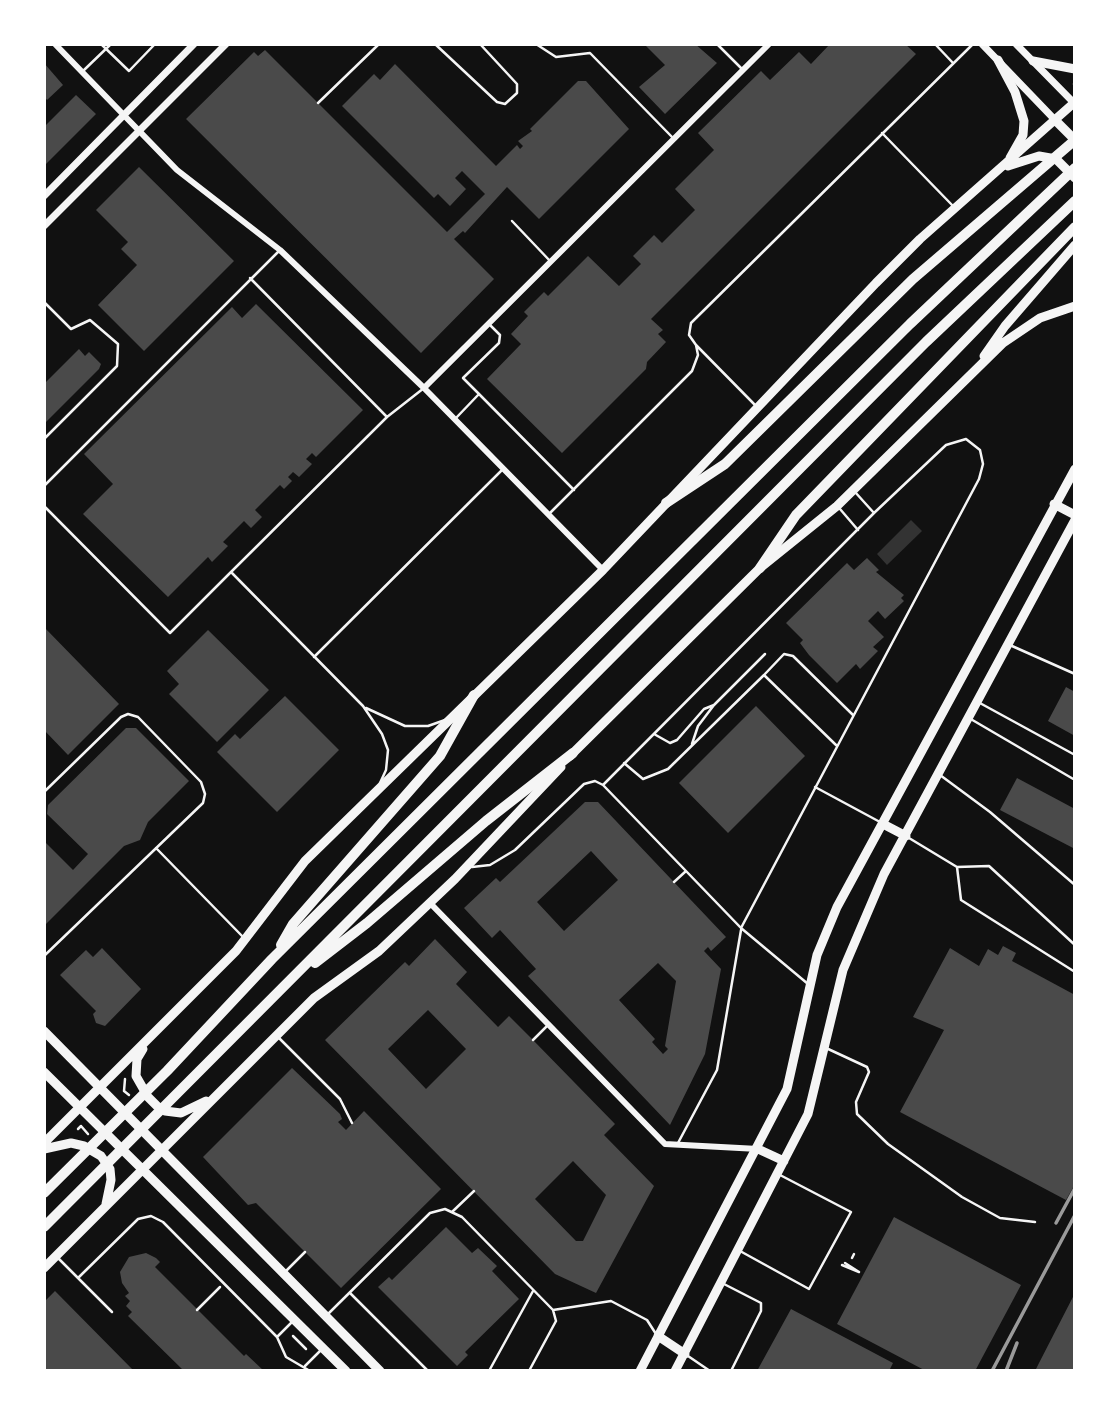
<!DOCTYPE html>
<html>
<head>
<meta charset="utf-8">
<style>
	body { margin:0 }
	#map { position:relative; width:1119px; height:1415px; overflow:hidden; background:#111; font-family:Ubuntu,sans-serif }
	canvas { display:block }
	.frame { position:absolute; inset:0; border:46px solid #fff; pointer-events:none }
</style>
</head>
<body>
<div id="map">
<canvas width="1119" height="1415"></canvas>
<div class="frame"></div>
</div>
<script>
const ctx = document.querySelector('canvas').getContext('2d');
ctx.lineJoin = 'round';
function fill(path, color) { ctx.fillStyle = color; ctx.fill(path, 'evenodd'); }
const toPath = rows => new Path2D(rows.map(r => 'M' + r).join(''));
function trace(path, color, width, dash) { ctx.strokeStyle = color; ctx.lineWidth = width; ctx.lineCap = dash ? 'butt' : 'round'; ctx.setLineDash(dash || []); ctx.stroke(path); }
const water = toPath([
	[911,520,922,531,887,565,877,554]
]);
const building = toPath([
	[644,44,695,44,717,63,665,114,639,87,665,65],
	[830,44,905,44,916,54,651,319,663,330,658,334,666,342,647,362,646,369,562,453,487,379,521,344,511,334,528,316,524,312,544,292,548,296,588,256,619,286,641,264,633,256,654,235,662,243,695,210,675,189,714,150,698,133,761,71,770,80,799,52,811,64],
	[265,50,447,232,485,194,462,171,455,178,466,189,450,206,438,194,434,198,342,106,374,74,380,80,395,64,496,166,517,145,520,149,523,146,518,141,532,131,530,129,578,81,586,81,629,129,539,219,507,187,465,233,463,231,454,239,494,279,421,353,186,119,254,52,258,56],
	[44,63,63,85,47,100,44,96],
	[76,95,96,114,44,166,44,127],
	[139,167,234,261,144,351,98,305,137,265,121,249,128,242,96,210],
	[256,304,363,410,316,457,312,453,306,459,312,464,299,477,293,472,288,477,292,481,284,489,280,485,255,510,262,517,251,528,244,521,223,542,228,546,212,562,208,557,168,597,83,514,113,484,84,454,232,307,242,318],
	[79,349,85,356,89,352,101,364,99,369,44,424,44,384],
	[867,558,879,570,876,572,904,595,901,598,904,601,885,619,878,611,868,621,884,637,873,647,878,651,860,669,856,664,837,683,809,655,800,643,803,640,786,623,847,563,854,570],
	[44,627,119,704,68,755,44,730],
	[208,630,269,690,217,742,169,694,179,684,167,671],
	[1066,687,1075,692,1075,736,1048,721],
	[285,696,339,750,277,812,217,752,235,734,240,739],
	[756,706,805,756,728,833,679,783],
	[126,728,136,728,189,781,148,822,140,840,124,846,44,926,44,841,73,870,88,854,47,814,48,805],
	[1017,778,1075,809,1075,849,1000,810],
	[585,802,598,802,726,937,711,951,708,947,704,951,721,969,705,1054,670,1125,528,976,536,969,500,930,492,938,464,908,496,878,500,882],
	[591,851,618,880,564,931,537,902],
	[658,963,676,981,665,1046,668,1049,663,1054,652,1042,655,1039,619,1000],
	[435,939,467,972,456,984,498,1027,509,1016,533,1040,615,1124,604,1135,654,1186,596,1293,555,1274,325,1040,405,962,409,966],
	[428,1010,466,1049,426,1089,388,1049],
	[573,1161,606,1195,583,1241,576,1241,535,1199],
	[1003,946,1016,953,1012,961,1075,995,1075,1184,1066,1200,900,1112,944,1030,913,1017,950,948,979,966,988,949,998,955],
	[102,948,141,989,105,1026,96,1023,93,1014,96,1011,60,975,86,950,93,957],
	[292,1068,340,1114,342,1119,338,1122,346,1130,364,1111,441,1189,341,1288,256,1203,248,1205,203,1157],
	[894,1217,1021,1285,975,1371,926,1371,837,1324],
	[446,1227,472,1253,478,1248,497,1266,492,1271,519,1299,465,1352,468,1355,457,1366,378,1287,389,1277,392,1280],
	[146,1253,156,1258,160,1262,155,1267,244,1356,246,1354,264,1371,184,1371,128,1316,132,1312,126,1306,130,1301,125,1296,129,1293,122,1283,120,1272,129,1257],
	[55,1291,134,1371,44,1371,44,1302],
	[1075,1293,1075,1371,1035,1371,1039,1363],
	[791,1309,893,1363,889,1371,757,1371]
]);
const path = toPath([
	[1074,84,1075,83],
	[125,1079,124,1091,129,1095],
	[78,1129,81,1126,88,1134],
	[852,1258,854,1254],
	[845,1263,859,1272],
	[842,1265,859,1272],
	[197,1310,220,1287],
	[293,1336,306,1349]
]);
const service = toPath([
	[101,44,129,71,155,44],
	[435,44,497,102,505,104,517,93,517,84,480,44],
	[536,44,556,57,590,53,673,138],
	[717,44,743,70],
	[935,44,953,63],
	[83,71,111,44],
	[318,103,379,44],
	[882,133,953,206],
	[512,221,551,262],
	[250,278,387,417],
	[44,302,71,329,90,320,118,344,117,366,44,439],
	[696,345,755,405],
	[479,394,463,378,499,343,500,335,490,325],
	[456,418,479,394,574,490],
	[966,439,980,450,983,464,979,479,741,928,603,785,874,513,946,445,966,439],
	[44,486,279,251],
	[855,492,874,513],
	[44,506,170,633,231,572],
	[840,509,858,530],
	[548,515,692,371,698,355,696,345,689,335,691,323,973,44],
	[1012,646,1075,674],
	[314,657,503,469],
	[764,675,784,654,793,656,853,715],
	[978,702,1075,755],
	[714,705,765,654],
	[366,708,405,726,428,726,445,720],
	[969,718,1075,780],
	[654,734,670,743,677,740,704,709,714,705,698,726,692,744],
	[624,763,643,779,668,769,764,675,836,745],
	[940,775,990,812,1075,885],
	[380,783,386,770,388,750,382,734,363,706,231,572,387,417,424,388],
	[815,787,880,822],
	[44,792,121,717,128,714,138,717,201,782,205,794,203,803,44,956],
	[909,838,957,867,989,866,1075,945],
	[156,848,244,938],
	[472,867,490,865,515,850,584,784,595,781,603,785],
	[957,867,961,900,1075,972],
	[674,882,686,871],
	[741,928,808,984],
	[279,1038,340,1099,352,1123],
	[533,1040,548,1025],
	[826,1048,867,1067,869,1072,856,1102,857,1114,888,1144,962,1197,1000,1218,1035,1222],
	[678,1143,717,1070,741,930],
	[452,1212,474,1191],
	[740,1251,809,1289,851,1212,780,1175],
	[58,1258,112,1312],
	[286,1271,305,1252],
	[78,1278,138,1219,151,1216,163,1222,277,1337,286,1357,310,1371],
	[722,1283,761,1303,761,1311,731,1371],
	[350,1293,428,1371],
	[553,1310,611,1301,647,1320,656,1334],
	[327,1315,430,1213,445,1209,462,1217,553,1310,556,1321,529,1371],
	[277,1337,292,1322],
	[688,1356,710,1371],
	[305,1366,320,1351],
	[489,1371,533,1291]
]);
const minor = toPath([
	[55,44,177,170,280,250,424,388,603,570],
	[424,388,769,44],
	[430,903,665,1144,758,1149]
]);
const tertiary = toPath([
	[982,44,1056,121],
	[1016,44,1074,103],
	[44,196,194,44],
	[44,226,226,44]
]);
const secondary = toPath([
	[998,60,1015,92,1024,121,1023,135,1010,158],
	[1033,61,1075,69],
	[1056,121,1075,140],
	[1008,166,1039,156,1056,159,1075,178],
	[984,356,1005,326,1075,245],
	[1054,504,1075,515],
	[570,756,760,568,837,506,1003,343,1040,318,1075,306],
	[883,824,906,836],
	[44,1031,380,1371],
	[143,1049,137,1059,136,1076,148,1097,157,1106,165,1111,181,1113,206,1101],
	[44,1072,346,1371],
	[44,1143,236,951,305,861,603,570,876,283,920,239,1075,102],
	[44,1149,71,1143,84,1146,101,1156,110,1169,111,1180,106,1204],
	[758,1149,784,1161],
	[44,1268,314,998,379,951,455,879,561,767],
	[658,1336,685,1354],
	[640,1371,787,1089,817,955,837,907,1075,469],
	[675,1371,808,1114,843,970,884,874,1075,520]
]);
const motorway = toPath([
	[666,503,725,464,913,279,1075,140],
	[760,568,796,515,1075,227],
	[281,945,293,924,440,756,474,695],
	[315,963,367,923,486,821,573,753],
	[44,1193,167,1071,272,959,910,324,1075,168],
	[44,1227,926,342,1075,201]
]);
const rail = toPath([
	[1056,1223,1075,1188],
	[992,1371,1075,1215],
	[1006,1371,1017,1343]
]);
fill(water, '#333');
fill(building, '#4a4a4a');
trace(path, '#f5f5f5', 2.5);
trace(service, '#f5f5f5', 2.5);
trace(minor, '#f5f5f5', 6);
trace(tertiary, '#f5f5f5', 7);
trace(secondary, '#f5f5f5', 9);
trace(motorway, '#f5f5f5', 10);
trace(rail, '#9a9a9a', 3.5);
</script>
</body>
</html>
